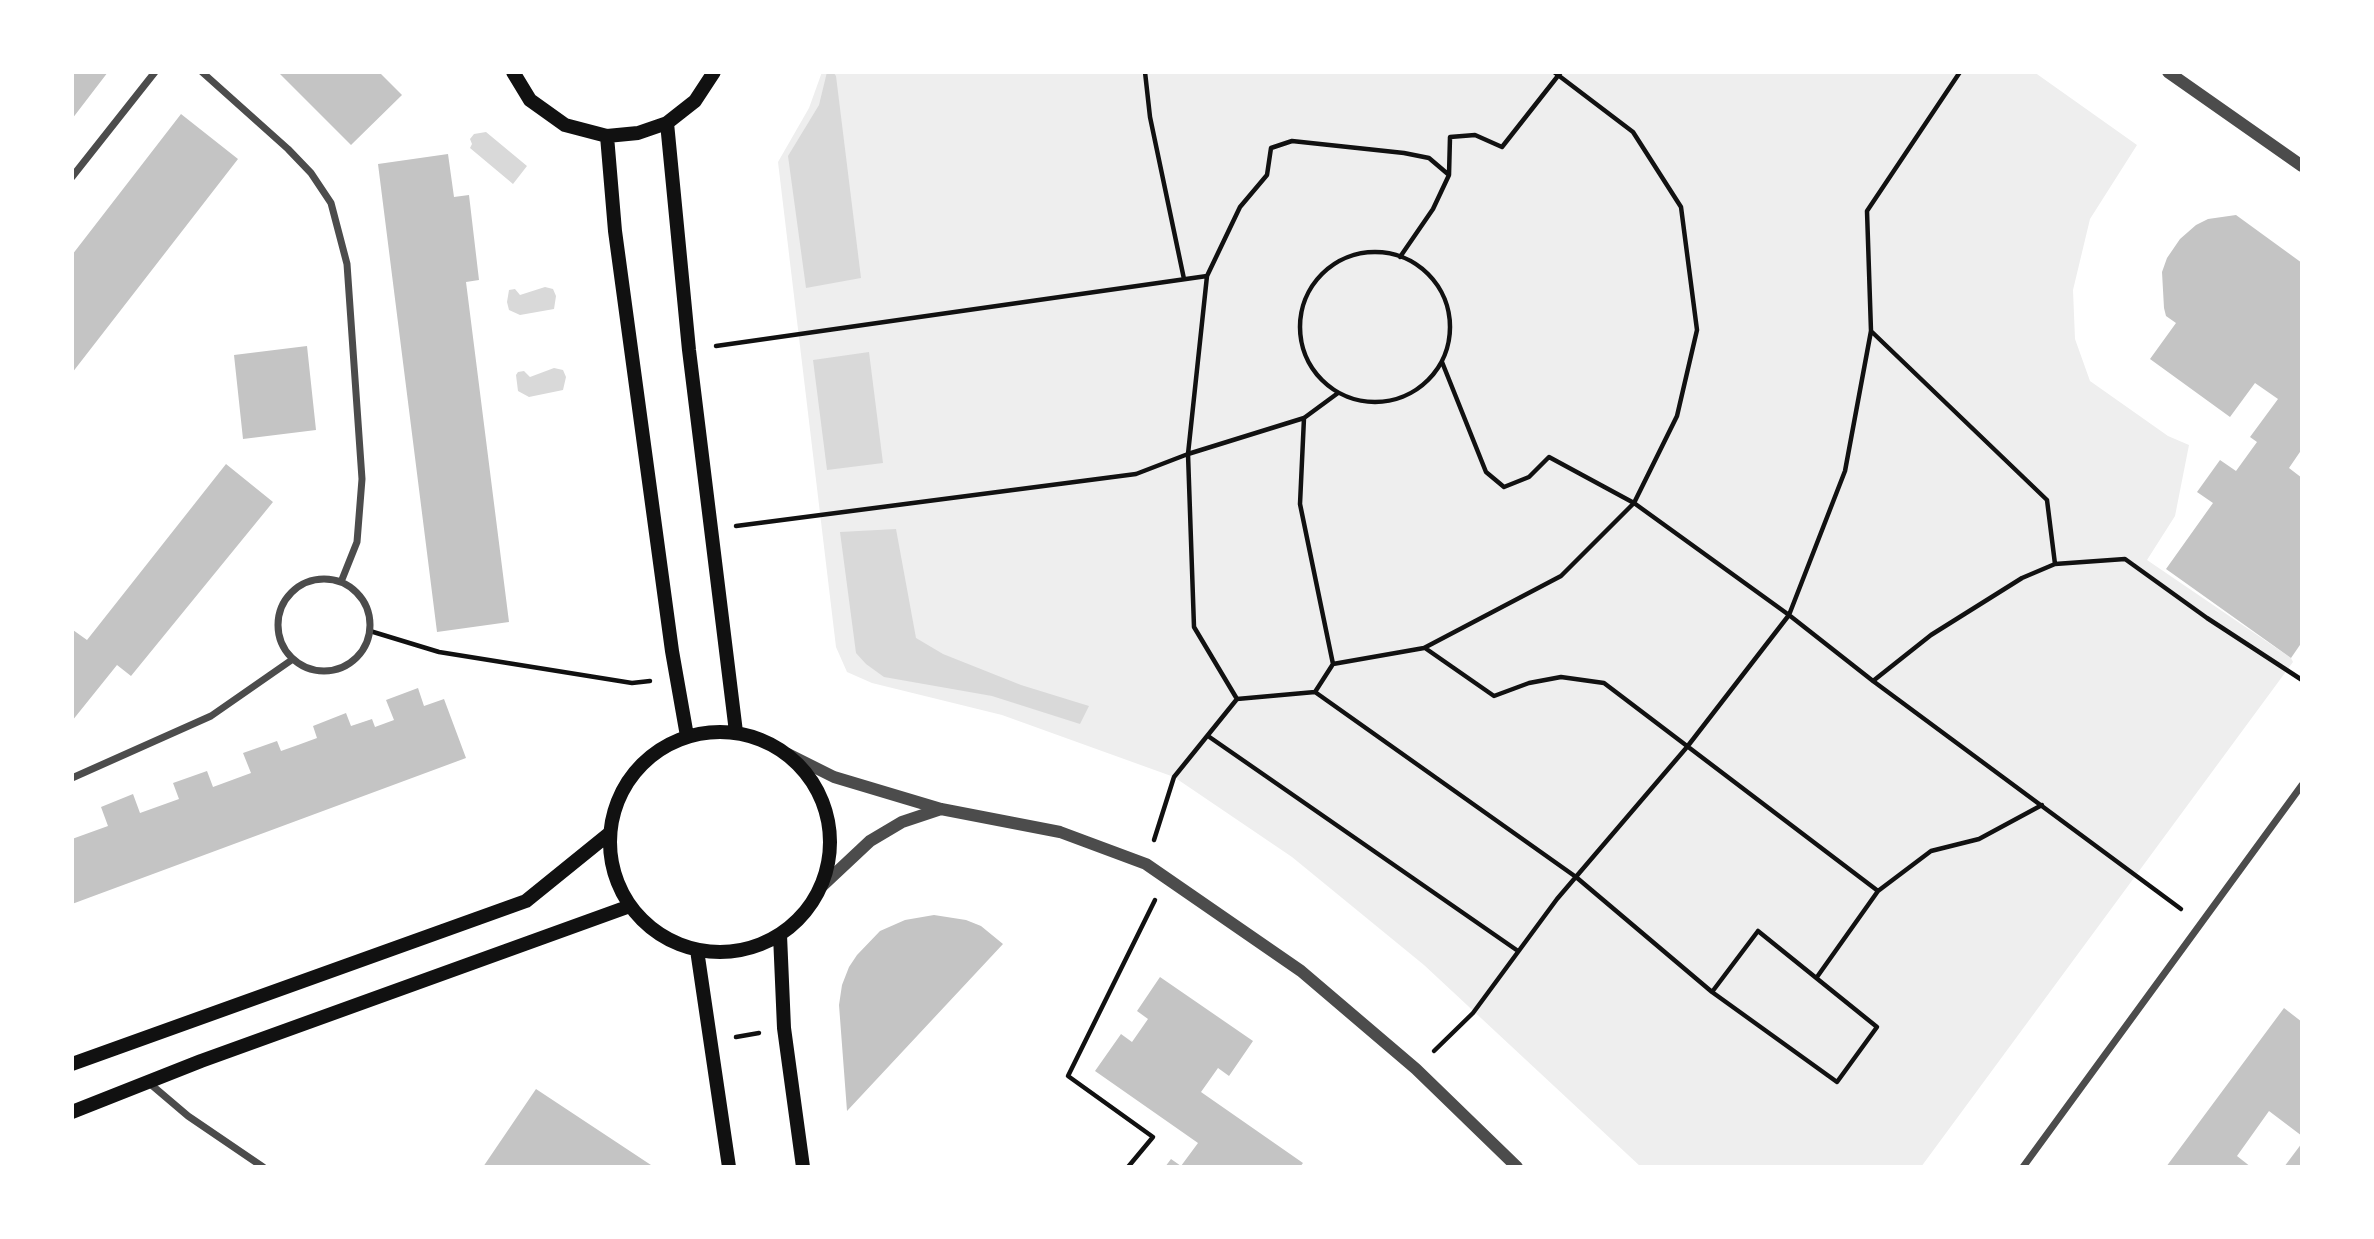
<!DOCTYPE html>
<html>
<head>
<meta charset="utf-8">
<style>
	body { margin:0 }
	#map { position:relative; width:2374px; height:1239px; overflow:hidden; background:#fff; font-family:"Golos Text",sans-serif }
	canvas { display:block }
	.frame { position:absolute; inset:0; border:74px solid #fff; pointer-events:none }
</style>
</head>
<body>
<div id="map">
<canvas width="2374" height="1239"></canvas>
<div class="frame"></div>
</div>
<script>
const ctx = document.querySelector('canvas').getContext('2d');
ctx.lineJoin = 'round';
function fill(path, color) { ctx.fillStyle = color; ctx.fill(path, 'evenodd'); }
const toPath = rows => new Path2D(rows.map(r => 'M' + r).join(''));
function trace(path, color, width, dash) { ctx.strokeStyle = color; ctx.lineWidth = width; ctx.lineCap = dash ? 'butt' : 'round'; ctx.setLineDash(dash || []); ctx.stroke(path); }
const green = toPath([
	[822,72,2034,72,2137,145,2090,219,2073,290,2075,339,2090,381,2168,436,2189,445,2175,516,2147,560,2291,658,2293,662,1921,1167,1641,1167,1424,965,1292,857,1174,777,1002,715,872,683,847,672,836,647,778,162,809,108]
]);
const water = toPath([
	[827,72,833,72,836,76,861,278,806,288,788,156,819,105],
	[486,132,527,166,513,184,470,148,472,144,470,139,474,134],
	[545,287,553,289,556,296,554,309,520,315,509,310,507,302,509,290,515,289,520,295],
	[869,352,883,463,827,470,813,360],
	[554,368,563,370,566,377,563,390,529,397,518,391,516,375,518,372,524,371,530,377],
	[896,529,916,638,943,654,1021,685,1089,706,1080,724,992,696,884,677,866,664,856,653,840,532]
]);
const building = toPath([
	[72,72,108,72,72,119],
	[278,72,379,72,402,95,351,145],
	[181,114,238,159,72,373,72,255],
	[448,154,454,197,469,195,479,280,466,282,509,622,437,632,378,164],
	[2236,215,2302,263,2302,449,2289,468,2302,478,2302,642,2291,658,2166,569,2213,503,2197,492,2220,460,2236,471,2257,442,2250,437,2278,399,2255,383,2230,417,2150,359,2176,323,2166,316,2164,308,2162,272,2167,258,2180,239,2196,225,2208,219],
	[307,346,316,430,243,439,234,355],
	[226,464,273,502,131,676,117,665,72,721,72,632,73,630,87,640],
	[418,688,424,706,444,699,466,758,72,904,72,839,108,826,101,807,133,794,140,813,179,799,173,783,207,771,213,787,251,773,243,753,277,741,281,751,298,745,317,738,313,726,346,713,351,726,372,719,375,727,394,720,386,700],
	[934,915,966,920,981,926,1003,944,847,1111,839,1005,842,985,849,967,857,955,880,931,905,920],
	[1160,977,1253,1041,1229,1076,1218,1068,1201,1092,1303,1163,1300,1167,1165,1167,1171,1159,1181,1166,1198,1143,1095,1071,1121,1034,1132,1042,1148,1019,1137,1011],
	[2284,1008,2302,1022,2302,1136,2269,1111,2237,1156,2251,1167,2166,1167],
	[536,1089,654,1167,483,1167],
	[2302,1143,2302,1167,2284,1167]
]);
const path = toPath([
	[1145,72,1150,117,1184,279],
	'1300 327a75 75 0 1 1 150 0a75 75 0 1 1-150 0Z',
	[1400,257,1433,209,1449,175],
	[1872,332,2047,500,2055,564],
	[716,346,1207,276],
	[1442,362,1486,472,1504,487,1529,477,1549,457,1634,503,1789,615,1873,681,2181,909],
	[1304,418,1300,504,1333,664],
	[736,526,1136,474,1188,454,1304,418,1338,393],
	[370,631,439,652,632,683,650,681],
	[1425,648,1494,696,1529,683,1561,677,1604,683,1878,891],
	[1873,681,1931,635,2022,578,2055,564,2125,559,2207,618,2302,680],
	[1315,692,1333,664,1424,648,1561,576,1634,503,1677,416,1697,330,1681,207,1633,132,1554,72],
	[1237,699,1315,692,1576,877,1712,992,1837,1082,1877,1027,1758,931,1712,992],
	[1208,736,1518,951],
	[1154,840,1174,777,1237,699,1194,627,1188,454,1207,276,1240,207,1267,175,1271,148,1292,141,1404,153,1429,158,1449,175,1450,137,1475,135,1502,147,1561,72],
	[1817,977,1878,891,1931,851,1979,839,2042,805],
	[736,1037,759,1033],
	[1434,1051,1473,1013,1557,899,1687,747,1789,615,1845,471,1871,331,1867,211,1960,72],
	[1128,1167,1153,1137,1068,1076,1155,900]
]);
const minor = toPath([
	[202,72,288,149,311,173,331,203,347,264,362,479,357,542,341,582],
	[72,177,155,72],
	'278 625a46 46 0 1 1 92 0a46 46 0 1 1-92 0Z',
	[72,778,211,716,293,659],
	[148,1082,188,1116,263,1167],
	[2023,1167,2302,785]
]);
const tertiary = toPath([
	[2168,72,2302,166],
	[788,754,834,777,941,809,1060,832,1146,864,1301,971,1416,1069,1517,1167],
	[822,886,870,841,902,822,941,809]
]);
const secondary = toPath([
	[513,72,530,100,565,125,607,136,638,133,667,123,695,101,714,72],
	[667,123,689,350,736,732],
	[607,136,615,231,672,651,687,736],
	'610 842a110 110 0 1 1 220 0a110 110 0 1 1-220 0Z',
	[780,935,784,1028,803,1167],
	[697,950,729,1167],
	[72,1064,526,901,610,833],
	[72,1112,201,1061,630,906]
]);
fill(green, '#eee');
fill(water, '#d9d9d9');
fill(building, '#c4c4c4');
trace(path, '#111', 4.5);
trace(minor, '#4c4c4c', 7);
trace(tertiary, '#4c4c4c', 12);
trace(secondary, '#111', 14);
</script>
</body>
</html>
